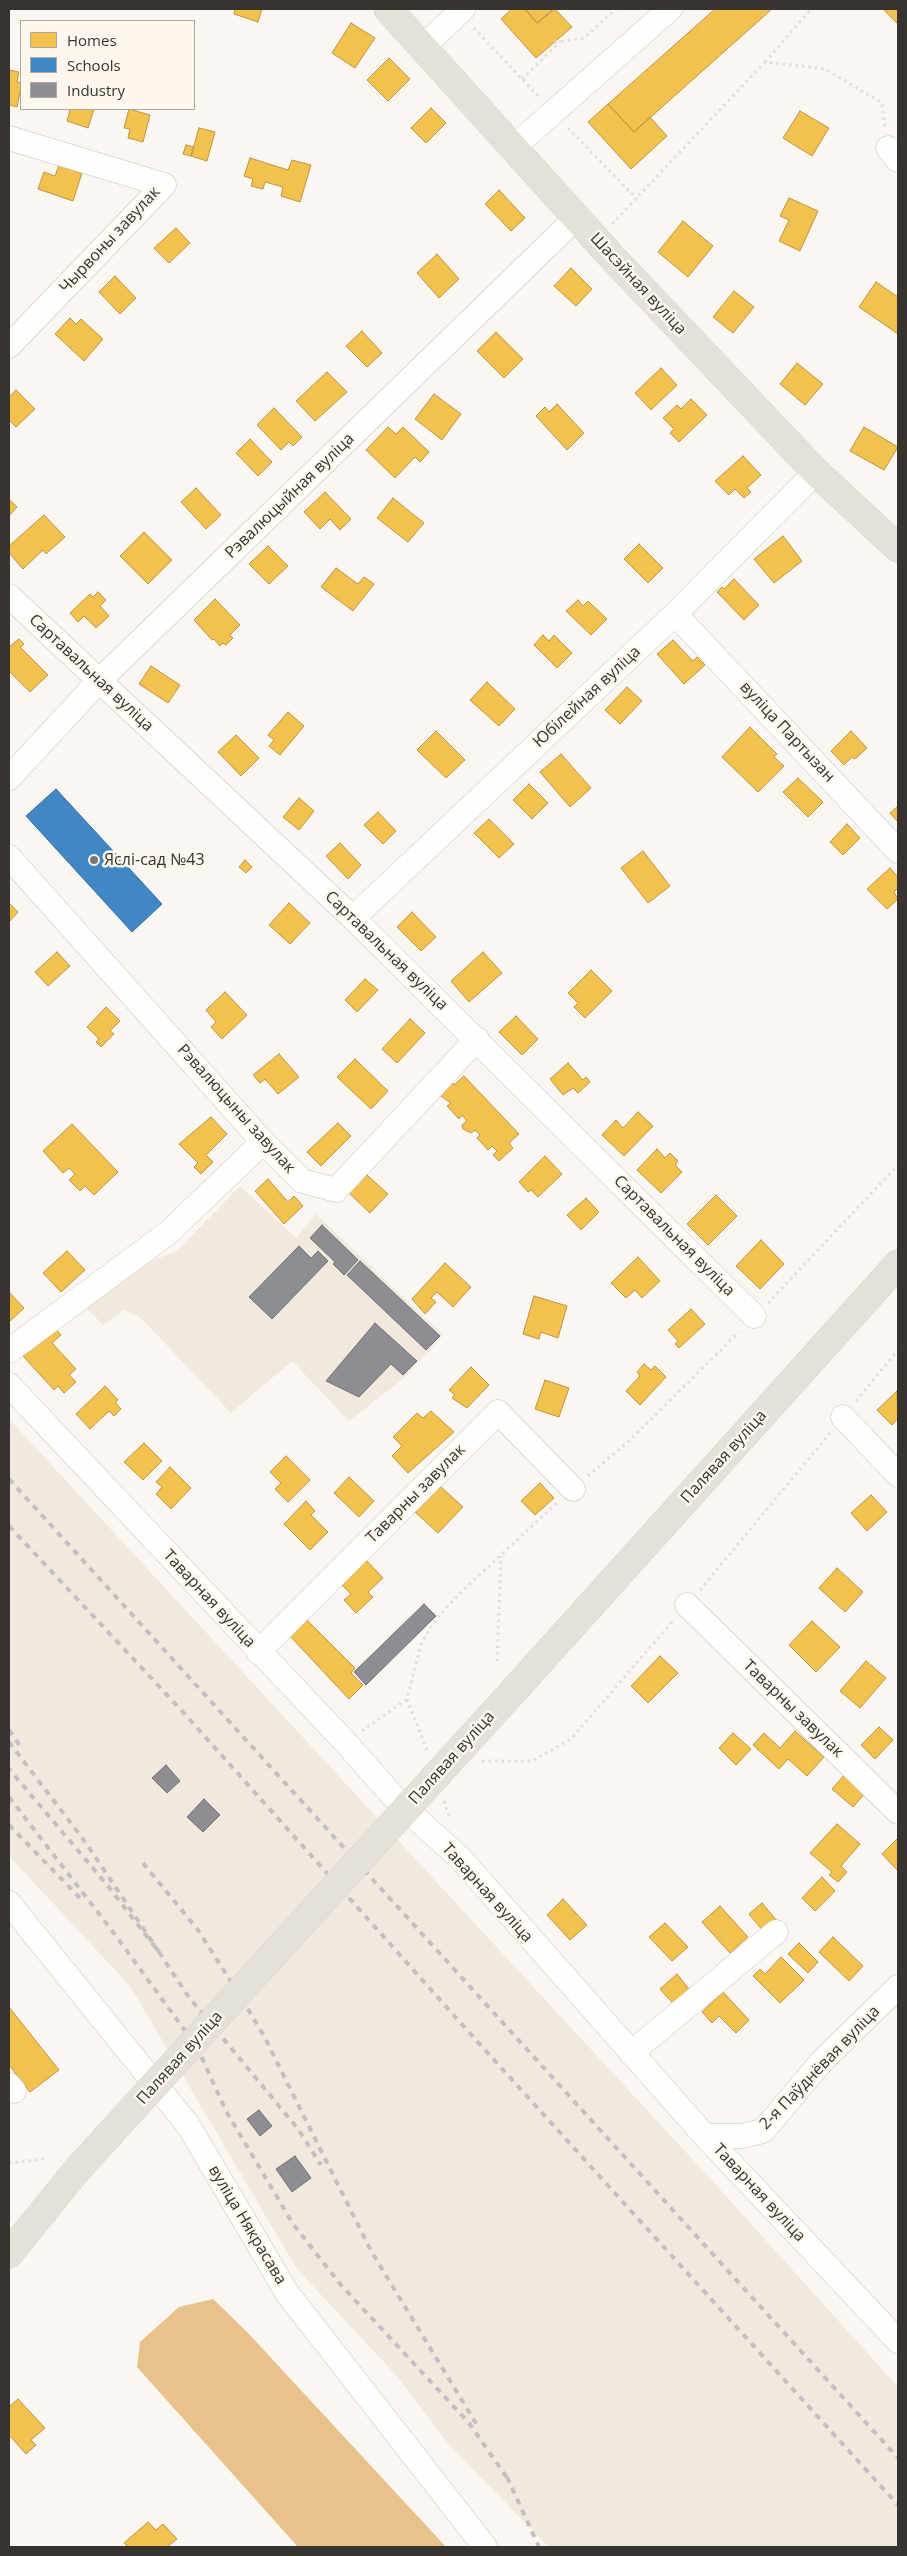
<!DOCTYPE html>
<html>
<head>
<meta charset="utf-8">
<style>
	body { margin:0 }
	#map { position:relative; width:907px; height:2556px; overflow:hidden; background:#faf6f1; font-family:"Open Sans",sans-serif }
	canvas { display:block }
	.frame { position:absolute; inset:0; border:10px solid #363330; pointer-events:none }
	.legend { position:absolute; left:20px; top:20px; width:175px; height:90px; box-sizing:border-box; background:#fef7ed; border:1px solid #aea9a1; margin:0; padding:6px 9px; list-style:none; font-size:15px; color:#363330 }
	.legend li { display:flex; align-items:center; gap:10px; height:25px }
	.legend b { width:25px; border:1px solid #aea9a1 }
</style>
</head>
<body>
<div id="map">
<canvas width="907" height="2556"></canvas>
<div class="frame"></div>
<ul class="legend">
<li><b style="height:14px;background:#f2c14e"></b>Homes</li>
<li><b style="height:14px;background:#3f88c5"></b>Schools</li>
<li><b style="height:14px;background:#8d8d92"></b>Industry</li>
</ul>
</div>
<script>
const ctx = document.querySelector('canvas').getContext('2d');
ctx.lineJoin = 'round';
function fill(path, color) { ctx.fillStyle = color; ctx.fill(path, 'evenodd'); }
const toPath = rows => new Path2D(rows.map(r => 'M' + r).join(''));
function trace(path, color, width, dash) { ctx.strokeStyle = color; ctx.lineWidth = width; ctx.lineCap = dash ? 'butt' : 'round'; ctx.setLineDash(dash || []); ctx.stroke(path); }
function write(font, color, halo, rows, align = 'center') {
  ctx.font = font + ' "Open Sans",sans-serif'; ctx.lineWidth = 5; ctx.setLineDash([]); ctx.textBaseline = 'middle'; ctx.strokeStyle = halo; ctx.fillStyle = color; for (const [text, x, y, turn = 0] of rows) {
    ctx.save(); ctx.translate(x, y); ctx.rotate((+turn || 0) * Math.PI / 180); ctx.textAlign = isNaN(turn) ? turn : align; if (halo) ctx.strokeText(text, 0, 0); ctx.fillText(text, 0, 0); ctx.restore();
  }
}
const built = toPath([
	[240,1186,296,1238,316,1214,443,1335,405,1377,349,1421,292,1361,231,1413,139,1316,124,1310,103,1325,80,1301,123,1272,177,1251],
	[9,1419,706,2174,898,2387,898,2547,549,2547,451,2447,396,2375,297,2269,130,1986,9,1856]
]);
const water = toPath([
	[213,2299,248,2333,446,2547,298,2547,137,2367,140,2342,179,2307]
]);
const homes = toPath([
	[235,9,262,9,258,22,234,14,235,9],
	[512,9,525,9,537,23,555,9,572,27,536,58,501,19,512,9],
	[525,9,553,9,537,23,525,9],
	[715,9,772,9,634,132,608,104,715,9],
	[883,9,898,9,898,24,883,9],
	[351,23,375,38,355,68,332,53,351,23],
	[389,58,410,79,388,101,367,80,389,58],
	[9,70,19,72,17,82,21,83,21,87,17,107,9,105,9,70],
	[608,104,634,132,650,117,667,136,631,169,588,122,608,104],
	[431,108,446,123,426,143,411,128,431,108],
	[64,109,94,109,88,128,67,121,70,110,64,109],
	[129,109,150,115,143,142,128,138,130,129,124,128,129,109],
	[800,111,829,128,812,156,783,138,800,111],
	[199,128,215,132,207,161,191,156,199,128],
	[186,145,194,147,191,156,183,154,186,145],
	[250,158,288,170,292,160,311,165,300,202,281,196,283,187,265,182,263,189,251,186,253,179,244,176,250,158],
	[59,165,82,173,73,201,38,189,44,172,55,176,59,165],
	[499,190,525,218,511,231,485,204,499,190],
	[789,198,818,211,800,251,779,241,789,220,780,216,789,198],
	[683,221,713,246,688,277,658,252,683,221],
	[176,228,190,243,169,263,154,248,176,228],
	[437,254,459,279,439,298,417,273,437,254],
	[571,268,592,289,576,306,554,286,571,268],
	[115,276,136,298,120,314,99,292,115,276],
	[876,282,898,297,898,334,859,307,876,282],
	[734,291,754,307,733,333,713,317,734,291],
	[70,318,76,324,81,319,103,339,84,361,55,334,70,318],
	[362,331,382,353,367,367,346,346,362,331],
	[496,332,523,359,504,378,477,351,496,332],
	[797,363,823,384,805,405,780,384,797,363],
	[661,368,677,385,651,410,635,393,661,368],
	[327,372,347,392,315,421,296,401,327,372],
	[16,390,35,409,16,427,9,420,9,397,16,390],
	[434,394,461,414,442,440,415,419,434,394],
	[691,399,707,415,679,442,670,433,674,429,663,418,677,405,681,409,691,399],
	[557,404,584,433,567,450,536,416,545,407,549,412,557,404],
	[274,408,302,437,293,446,289,442,281,450,257,425,274,408],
	[388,427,396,434,403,427,429,452,420,462,415,457,395,478,366,450,388,427],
	[864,427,898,447,884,470,850,451,864,427],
	[250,439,272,462,258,476,236,453,250,439],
	[743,456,761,475,747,488,751,492,744,498,735,489,729,495,715,481,743,456],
	[196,488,221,515,206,529,181,502,196,488],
	[325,492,351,519,340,530,330,519,320,529,304,512,325,492],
	[393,498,424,523,408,542,377,518,393,498],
	[9,499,17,507,9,516,9,499],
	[44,515,65,537,46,554,43,550,23,569,9,553,9,546,44,515],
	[144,532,172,560,148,584,120,556,144,532],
	[783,536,802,561,774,583,754,559,783,536],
	[639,544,663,568,648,583,624,559,639,544],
	[268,546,288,566,269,584,249,564,268,546],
	[336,568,358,584,364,577,374,584,353,611,321,587,336,568],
	[734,579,759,605,744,620,717,592,722,587,724,589,734,579],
	[98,592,106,600,100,606,109,616,96,628,84,616,78,622,70,613,90,594,93,597,98,592],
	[215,599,240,625,230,635,233,638,226,645,223,643,220,646,214,639,212,640,194,620,215,599],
	[578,600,583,606,588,601,607,619,591,635,566,611,578,600],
	[543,635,549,641,554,635,572,653,557,668,534,645,543,635],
	[19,639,24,644,20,647,48,675,30,692,9,671,9,647,19,639],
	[673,640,693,661,697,657,705,665,684,684,657,654,673,640],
	[151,666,180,685,168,703,139,684,151,666],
	[487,682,515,709,499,726,470,700,487,682],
	[627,687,642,701,620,724,605,710,627,687],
	[288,712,304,726,280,755,269,746,274,740,268,735,288,712],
	[750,727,777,754,774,757,784,766,758,792,722,757,750,727],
	[436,731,465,760,446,778,417,750,436,731],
	[851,731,867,748,855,759,852,757,844,765,831,751,851,731],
	[236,735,259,758,241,776,218,752,236,735],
	[561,754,591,788,570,807,540,772,561,754],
	[798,778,823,802,808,817,783,792,798,778],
	[529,784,548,803,532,819,513,800,529,784],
	[299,798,314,811,299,830,283,817,299,798],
	[898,806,898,822,890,813,898,806],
	[378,812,396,831,383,844,364,825,378,812],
	[489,819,514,844,499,858,474,833,489,819],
	[847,824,860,838,843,855,830,842,847,824],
	[340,843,361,865,348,879,326,856,340,843],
	[643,851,670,886,648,903,621,868,643,851],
	[245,860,252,867,246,873,239,867,245,860],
	[890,868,898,877,898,888,894,892,898,899,887,909,867,889,890,868],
	[9,903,18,912,9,922,9,903],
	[289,903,310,923,290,944,269,925,289,903],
	[412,912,436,937,421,951,397,927,412,912],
	[57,952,70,966,48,986,35,972,57,952],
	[483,952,502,973,469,1002,451,981,483,952],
	[591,970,612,991,585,1018,574,1007,578,1003,568,993,591,970],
	[365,979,378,990,357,1012,345,1000,365,979],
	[225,992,247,1015,222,1039,211,1027,216,1022,206,1010,225,992],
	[106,1007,120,1021,110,1031,114,1034,101,1047,96,1042,99,1039,87,1027,106,1007],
	[516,1016,538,1039,522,1055,499,1032,516,1016],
	[410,1019,425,1033,397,1063,382,1049,410,1019],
	[279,1054,299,1077,278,1094,265,1079,260,1083,253,1075,279,1054],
	[355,1059,388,1091,371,1109,337,1077,355,1059],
	[568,1063,583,1080,586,1077,590,1082,578,1093,573,1088,563,1095,550,1079,568,1063],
	[464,1076,519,1134,509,1143,513,1148,499,1161,493,1155,497,1151,492,1146,488,1150,477,1138,480,1135,475,1130,471,1133,463,1129,462,1125,467,1121,462,1115,459,1119,447,1106,451,1103,438,1094,452,1082,454,1085,464,1076],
	[638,1112,653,1126,624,1156,602,1135,616,1120,623,1128,638,1112],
	[211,1117,227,1134,206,1155,213,1162,201,1174,194,1167,198,1163,179,1144,211,1117],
	[338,1123,351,1136,321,1166,307,1152,338,1123],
	[72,1124,118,1172,94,1195,85,1186,80,1191,69,1180,75,1174,69,1168,63,1173,43,1151,72,1124],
	[657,1149,665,1158,670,1153,678,1161,675,1165,682,1172,661,1193,637,1170,657,1149],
	[545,1156,562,1174,538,1197,531,1190,528,1192,519,1182,545,1156],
	[367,1175,388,1194,370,1213,349,1193,367,1175],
	[268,1179,288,1202,294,1196,303,1206,284,1224,255,1191,268,1179],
	[716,1195,737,1216,708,1245,687,1224,716,1195],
	[586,1198,599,1212,581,1230,567,1215,586,1198],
	[761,1240,784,1264,760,1289,736,1266,761,1240],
	[67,1251,85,1270,61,1292,43,1273,67,1251],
	[638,1257,660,1281,642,1298,635,1290,626,1298,611,1283,638,1257],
	[445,1263,471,1287,453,1307,437,1292,431,1298,436,1302,425,1314,412,1299,445,1263],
	[9,1292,24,1308,9,1322,9,1292],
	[534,1296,567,1306,558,1338,541,1332,539,1339,523,1334,534,1296],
	[691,1309,705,1324,679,1348,675,1344,678,1341,668,1330,691,1309],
	[54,1327,61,1335,52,1343,76,1369,69,1375,76,1382,64,1393,58,1386,54,1390,23,1356,54,1327],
	[644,1364,651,1370,655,1366,666,1377,640,1405,626,1391,640,1376,637,1372,644,1364],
	[471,1367,489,1385,467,1408,452,1398,455,1395,449,1390,471,1367],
	[545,1380,569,1388,559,1417,535,1409,545,1380],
	[105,1386,118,1400,115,1402,121,1409,114,1416,109,1411,90,1429,76,1414,105,1386],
	[897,1391,898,1418,892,1425,877,1410,897,1391],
	[431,1411,454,1432,408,1473,392,1456,402,1446,393,1437,417,1413,423,1418,431,1411],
	[144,1443,162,1461,143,1480,124,1462,144,1443],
	[286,1456,310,1480,288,1502,275,1489,281,1483,270,1472,286,1456],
	[170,1467,191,1488,171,1509,156,1494,162,1487,156,1482,170,1467],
	[349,1477,374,1501,359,1517,334,1493,349,1477],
	[540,1483,554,1498,535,1515,521,1501,540,1483],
	[440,1486,463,1507,438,1533,415,1512,440,1486],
	[871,1495,887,1512,867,1531,851,1513,871,1495],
	[306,1501,315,1511,311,1515,328,1532,310,1550,284,1524,306,1501],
	[366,1560,383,1578,368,1592,373,1597,356,1613,344,1600,351,1594,341,1584,366,1560],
	[837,1568,863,1592,845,1612,819,1588,837,1568],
	[306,1619,355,1668,351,1673,363,1685,349,1699,289,1635,306,1619],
	[812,1621,840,1647,816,1672,789,1645,812,1621],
	[660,1656,678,1673,648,1703,631,1686,660,1656],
	[866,1661,886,1678,860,1708,840,1691,866,1661],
	[879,1727,893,1740,875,1759,861,1745,879,1727],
	[795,1731,824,1757,807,1776,788,1759,779,1769,753,1745,764,1733,780,1748,795,1731],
	[733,1733,751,1749,736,1765,719,1748,733,1733],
	[846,1773,867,1791,853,1807,832,1789,846,1773],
	[837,1824,860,1844,841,1866,847,1872,838,1882,829,1875,832,1872,810,1853,837,1824],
	[898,1838,898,1871,882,1854,898,1838],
	[822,1877,835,1891,815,1911,802,1898,822,1877],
	[563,1899,587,1925,570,1940,547,1915,563,1899],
	[762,1903,777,1921,764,1932,749,1914,762,1903],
	[720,1906,748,1937,730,1953,702,1922,720,1906],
	[665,1923,688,1947,672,1961,649,1937,665,1923],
	[833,1937,863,1966,849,1981,819,1952,833,1937],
	[799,1943,818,1962,808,1973,788,1954,799,1943],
	[781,1957,804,1980,780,2003,753,1976,760,1969,765,1974,781,1957],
	[677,1974,693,1994,676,2007,660,1989,677,1974],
	[723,1992,749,2020,736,2033,719,2016,712,2023,702,2012,723,1992],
	[9,2007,59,2070,30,2092,9,2065,9,2007],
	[18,2399,45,2428,31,2440,36,2445,26,2454,9,2435,9,2407,18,2399],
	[148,2522,156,2530,163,2524,177,2539,167,2547,128,2547,124,2543,148,2522]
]);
const schools = toPath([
	[56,789,162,904,132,932,26,816,56,789]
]);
const industry = toPath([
	[322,1225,358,1260,344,1275,333,1264,335,1262,310,1238,322,1225],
	[299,1246,311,1258,318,1251,328,1261,272,1319,249,1297,299,1246],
	[360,1261,440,1336,426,1350,347,1275,360,1261],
	[375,1323,417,1361,403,1375,391,1364,359,1397,326,1381,375,1323],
	[424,1604,436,1616,366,1685,354,1672,424,1604],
	[166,1765,180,1781,167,1793,152,1778,166,1765],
	[204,1799,220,1815,203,1832,187,1817,204,1799],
	[259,2110,272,2126,260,2136,247,2119,259,2110],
	[295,2156,311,2178,292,2192,276,2169,295,2156]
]);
const path = toPath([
	[474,28,540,98],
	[555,42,584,38,616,9],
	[765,62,811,9],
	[522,79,561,41],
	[568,128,637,199],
	[612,224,765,62,825,69,882,103,885,127],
	[768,1303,898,1165],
	[856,1401,898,1350],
	[588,1476,631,1439,739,1332],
	[700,1590,830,1433],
	[497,1661,501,1556],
	[362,1731,407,1699],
	[427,1750,407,1699,421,1644,436,1619,462,1591,557,1503],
	[482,1761,532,1761,571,1739,673,1621],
	[444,1801,450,1819],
	[9,2163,44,2159]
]);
const minor = toPath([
	[423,47,463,9],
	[9,138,164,185,9,346],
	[514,147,670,9],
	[888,148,898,160],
	[9,596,353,918,754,1316],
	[675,614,898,851],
	[9,778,99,681,576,218],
	[9,857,263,1142,302,1181,336,1190,477,1039],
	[353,918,675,614,816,472],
	[9,1351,169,1232,263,1142],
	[9,1385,346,1743,400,1804,460,1858,705,2136,898,2341],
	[843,1417,898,1475],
	[687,1605,898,1812],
	[258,1652,498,1412,573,1489],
	[9,1903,188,2125,287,2293,485,2547],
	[631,2053,776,1932],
	[9,2085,14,2091],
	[705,2136,742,2136,763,2131,823,2060,898,1987]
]);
const major = toPath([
	[388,9,611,256,816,472,898,548],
	[508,1697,898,1264],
	[9,2254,77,2170]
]);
const rail = toPath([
	[9,1479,898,2458],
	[9,1526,182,1711,475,2039,898,2505],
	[9,1730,20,1746],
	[9,1742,86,1843,159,1952,108,1886,9,1769],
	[9,1797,113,1932,197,2047,226,2111,293,2224,341,2285,469,2423,510,2482],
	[9,1825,80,1898],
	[143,1863,198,1930,239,1994,264,2036,371,2251,477,2425],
	[159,1952,188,1996,298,2129,321,2165],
	[507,2477,539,2547]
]);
const majorBridge = toPath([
	[77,2170,508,1697]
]);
const markers = [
	[94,860,5,"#7b7774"]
];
const streetNames = [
	["Чырвоны завулак",110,240,-47],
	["Шасэйная вуліца",638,284,47],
	["Рэвалюцыйная вуліца",290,496,-44],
	["Сартавальная вуліца",91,673,43],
	["Юбілейная вуліца",587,697,-43],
	["вуліца Партызан",787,732,47],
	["Сартавальная вуліца",386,951,44],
	["Рэвалюцыны завулак",236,1109,48],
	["Сартавальная вуліца",674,1236,45],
	["Палявая вуліца",724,1457,-48],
	["Таварны завулак",416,1494,-45],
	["Таварная вуліца",209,1599,47],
	["Таварны завулак",793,1709,44],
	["Палявая вуліца",452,1758,-48],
	["Таварная вуліца",487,1893,48],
	["Палявая вуліца",180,2058,-48],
	["2-я Паўднёвая вуліца",820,2068,-46],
	["Таварная вуліца",759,2193,47],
	["вуліца Някрасава",247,2225,59]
];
const poiNames = [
	["Яслі-сад №43",104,860]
];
fill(built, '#f1e8de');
fill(water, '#e8c28a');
fill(homes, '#f2c14e');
trace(homes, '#ba9645', 1);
fill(schools, '#3f88c5');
trace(schools, '#3c6e98', 1);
fill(industry, '#8d8d92');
trace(industry, '#737275', 1);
trace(minor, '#c5c2be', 25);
trace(major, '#d5d3d1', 29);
trace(path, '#e0dfdd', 3, [2.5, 4]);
trace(minor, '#fefefd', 24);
trace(major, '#e6e1d8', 28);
trace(rail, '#c2c0c0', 4, [6, 6]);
trace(majorBridge, '#d5d3d1', 29, []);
trace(majorBridge, '#e6e1d8', 28);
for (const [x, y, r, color] of markers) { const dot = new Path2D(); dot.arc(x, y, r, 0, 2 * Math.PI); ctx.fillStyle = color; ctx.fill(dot); trace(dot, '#fef7ed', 2); }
write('16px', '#363330', '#fef7ed', streetNames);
write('16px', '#363330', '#fef7ed', poiNames, 'left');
</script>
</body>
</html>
